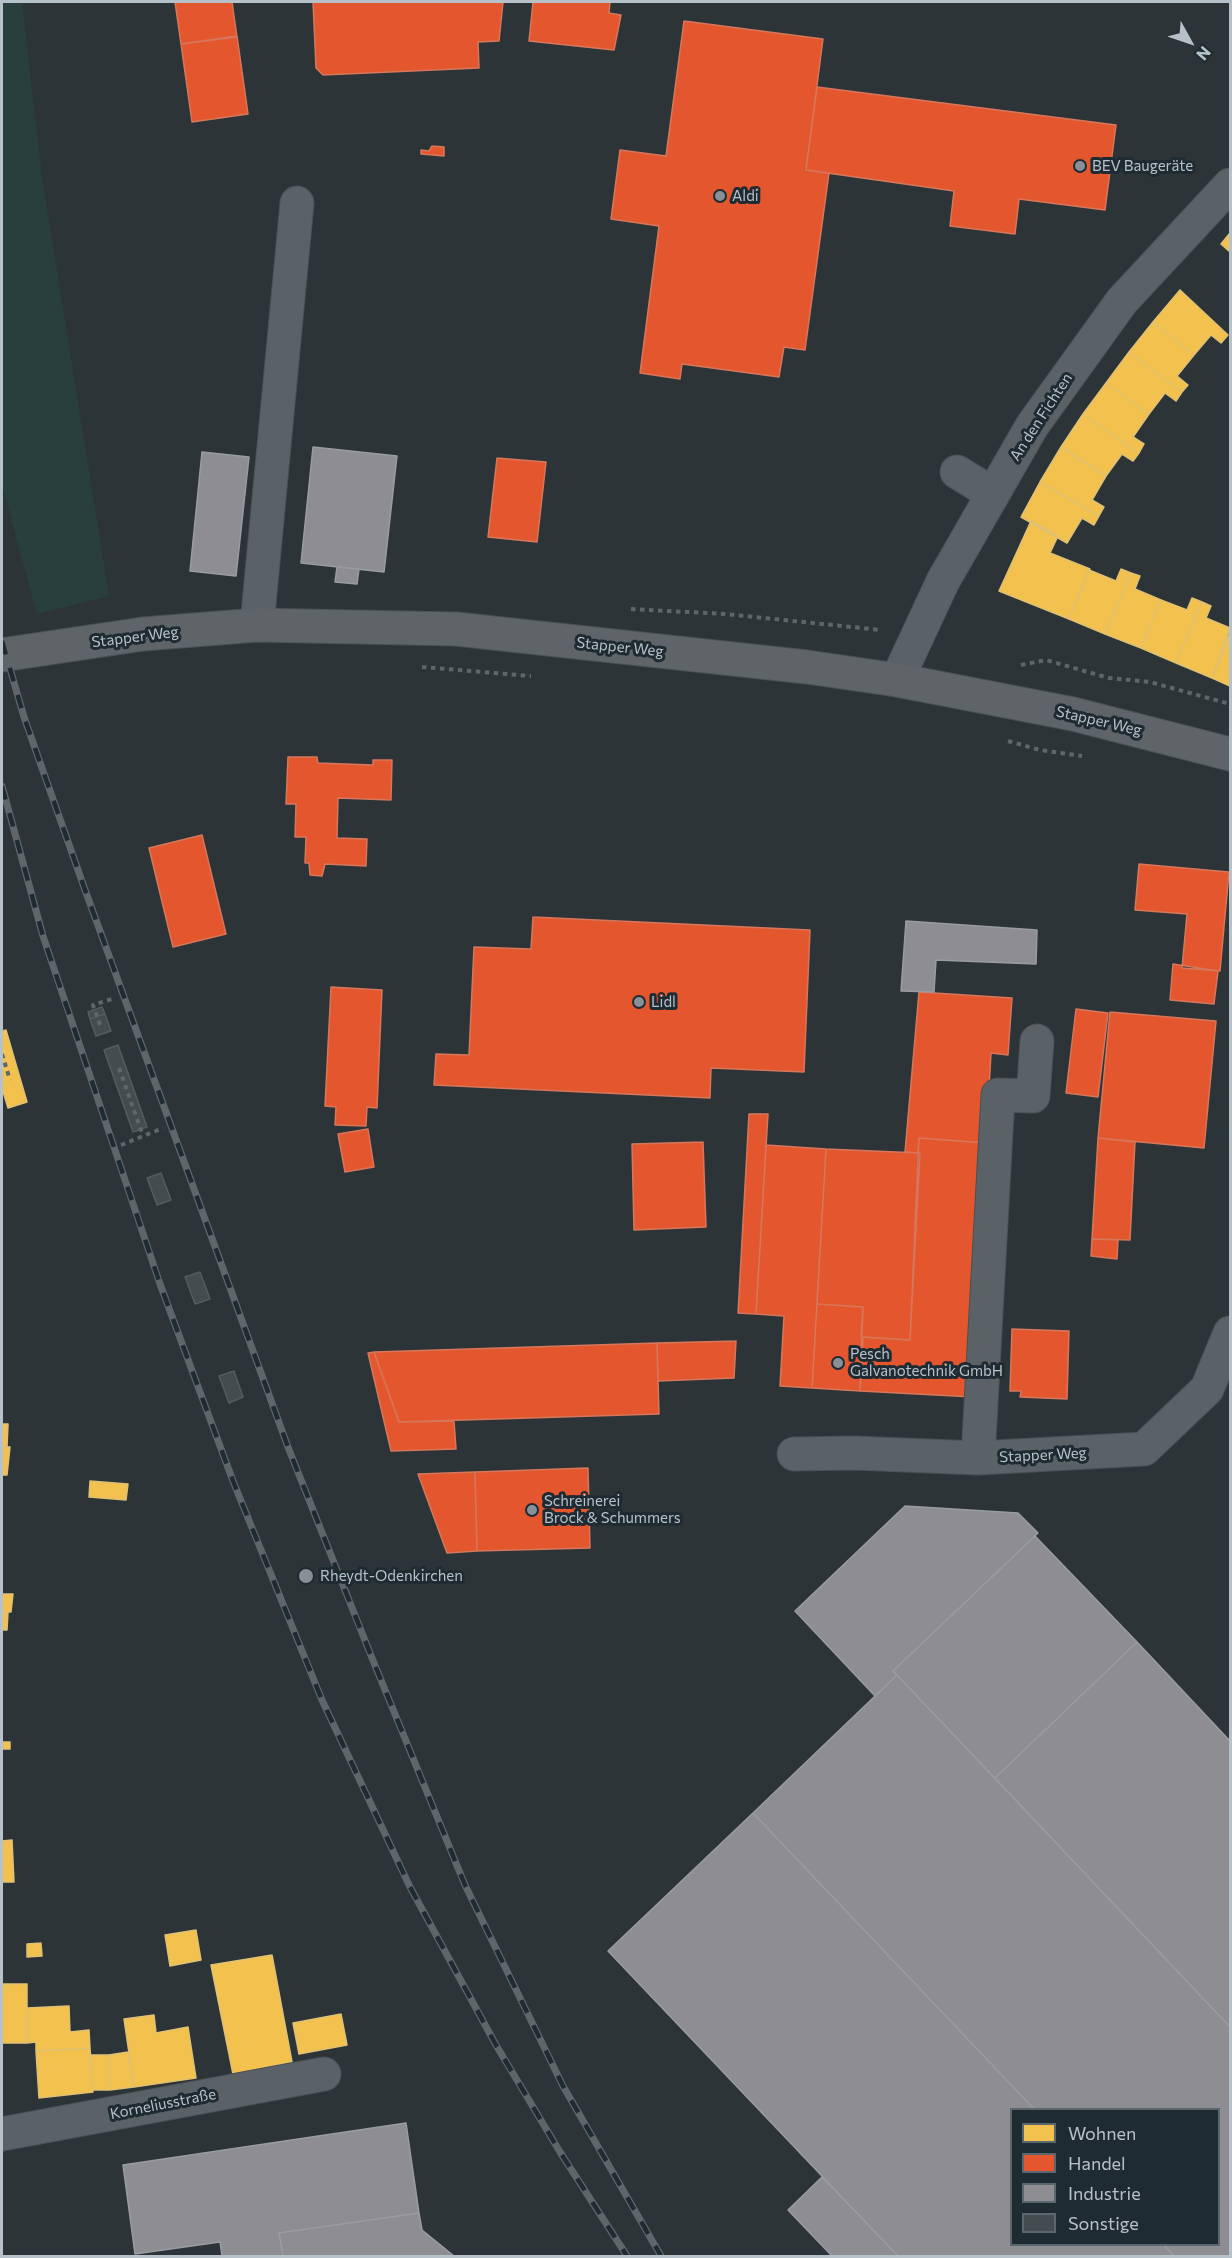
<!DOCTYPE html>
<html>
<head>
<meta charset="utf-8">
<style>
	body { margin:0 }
	#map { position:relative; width:1232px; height:2258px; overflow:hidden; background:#2c3438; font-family:Commissioner,sans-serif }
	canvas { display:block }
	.frame { position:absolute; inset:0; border:3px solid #b6c1c9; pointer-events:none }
	.legend { position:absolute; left:1010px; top:2108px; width:210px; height:138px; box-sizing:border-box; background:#1f2b33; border:2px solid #5b676f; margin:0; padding:8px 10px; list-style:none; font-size:18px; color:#b6c1c9 }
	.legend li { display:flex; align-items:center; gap:12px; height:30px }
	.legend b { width:30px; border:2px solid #5b676f }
	.north { position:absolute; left:1160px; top:12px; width:60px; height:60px; -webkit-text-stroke:4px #1f2b33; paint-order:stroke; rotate:130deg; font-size:16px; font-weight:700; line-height:24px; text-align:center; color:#b6c1c9 }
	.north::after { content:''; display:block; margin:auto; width:21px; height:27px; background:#b6c1c9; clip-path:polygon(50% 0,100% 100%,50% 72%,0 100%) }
</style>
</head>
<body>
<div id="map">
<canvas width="1232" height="2258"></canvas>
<div class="frame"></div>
<ul class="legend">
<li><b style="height:16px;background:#f2c14e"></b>Wohnen</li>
<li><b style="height:16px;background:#e4572e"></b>Handel</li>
<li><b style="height:16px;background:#8d8d92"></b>Industrie</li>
<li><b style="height:16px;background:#454c50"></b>Sonstige</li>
</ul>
<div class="north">N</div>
</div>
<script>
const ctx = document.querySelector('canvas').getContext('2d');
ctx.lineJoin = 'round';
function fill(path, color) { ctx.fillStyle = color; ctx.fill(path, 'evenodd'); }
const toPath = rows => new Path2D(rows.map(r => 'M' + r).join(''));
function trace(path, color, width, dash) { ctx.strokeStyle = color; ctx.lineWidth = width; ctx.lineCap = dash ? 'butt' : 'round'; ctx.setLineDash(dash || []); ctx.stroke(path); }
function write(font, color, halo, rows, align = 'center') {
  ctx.font = font + ' Commissioner,sans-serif'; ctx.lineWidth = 6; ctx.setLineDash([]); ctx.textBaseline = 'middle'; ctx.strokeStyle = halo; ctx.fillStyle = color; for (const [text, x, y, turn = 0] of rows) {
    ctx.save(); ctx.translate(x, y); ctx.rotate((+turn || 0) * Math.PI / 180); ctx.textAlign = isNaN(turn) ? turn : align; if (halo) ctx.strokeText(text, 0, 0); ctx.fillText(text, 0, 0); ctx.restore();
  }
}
const green = toPath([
	[2,2,22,2,42,177,109,596,37,614,2,485]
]);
const homes = toPath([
	[1230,233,1230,252,1221,244,1230,233],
	[1180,290,1228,335,1221,343,1211,335,1194,355,1153,322,1180,290],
	[1153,322,1194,355,1177,376,1188,385,1182,392,1129,352,1153,322],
	[1129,352,1182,392,1176,401,1165,393,1149,414,1106,383,1129,352],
	[1106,383,1149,414,1133,437,1144,444,1139,453,1083,414,1106,383],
	[1083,414,1139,453,1133,461,1122,454,1106,476,1061,447,1083,414],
	[1061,447,1106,476,1092,500,1104,507,1099,516,1040,482,1061,447],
	[1040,482,1099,516,1094,525,1082,518,1067,543,1021,517,1040,482],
	[1031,521,1058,536,1050,553,1090,569,1069,619,999,591,1031,521],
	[1121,569,1131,573,1105,634,1069,619,1089,570,1116,581,1121,569],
	[1131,573,1140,576,1135,589,1161,600,1141,648,1105,634,1131,573],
	[1192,598,1202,602,1176,663,1141,648,1161,600,1187,610,1192,598],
	[1202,602,1211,606,1206,618,1230,628,1212,678,1176,663,1202,602],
	[1230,633,1230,686,1212,678,1230,633],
	[6,1030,27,1102,8,1108,2,1088,2,1031,6,1030],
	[2,1424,8,1424,7,1447,2,1447,2,1424],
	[2,1447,10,1447,7,1475,2,1475,2,1447],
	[90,1481,128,1484,126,1500,89,1497,90,1481],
	[2,1594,13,1594,11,1612,2,1612,2,1594],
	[2,1612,8,1612,7,1630,2,1630,2,1612],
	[2,1742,10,1742,10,1749,2,1749,2,1760,2,1742],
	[12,1840,14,1882,2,1882,2,1841,12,1840],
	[196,1930,201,1960,170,1966,165,1935,196,1930],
	[41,1943,42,1956,27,1957,27,1944,41,1943],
	[272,1955,292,2062,233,2074,211,1965,272,1955],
	[2,1984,27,1984,27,2043,2,2043,2,1984],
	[69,2006,70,2032,89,2030,90,2048,36,2051,36,2042,27,2043,27,2008,69,2006],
	[341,2014,347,2045,299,2054,293,2023,341,2014],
	[154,2015,156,2033,188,2027,196,2078,134,2087,124,2019,154,2015],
	[90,2048,93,2092,39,2098,36,2051,90,2048],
	[128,2052,134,2087,110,2090,109,2055,128,2052],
	[90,2055,109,2055,110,2090,93,2090,90,2055]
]);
const shops = toPath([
	[175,2,232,2,237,37,181,44,175,2],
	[313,2,503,2,499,41,478,42,479,68,323,75,316,68,313,2],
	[533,2,610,2,609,13,621,15,614,50,529,41,533,2],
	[684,21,823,39,806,170,829,173,805,350,784,347,779,377,682,364,680,379,640,373,659,226,611,219,620,150,666,156,684,21],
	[237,36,248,114,192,122,181,44,237,36],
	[817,87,1116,125,1105,210,1019,199,1015,234,950,226,954,191,806,170,817,87],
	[432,146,444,147,444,156,421,154,421,150,429,151,432,146],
	[497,458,546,462,537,542,488,537,497,458],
	[288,757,317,757,318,763,373,765,373,760,392,760,391,800,338,798,337,838,367,839,366,866,325,864,322,876,310,875,309,863,305,863,306,837,295,837,296,804,286,804,288,757],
	[202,835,226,934,173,947,149,848,202,835],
	[1139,864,1229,872,1220,971,1182,968,1187,914,1135,910,1139,864],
	[533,917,810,930,804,1072,711,1068,710,1098,434,1085,436,1054,469,1055,474,947,531,949,533,917],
	[1173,964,1218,971,1214,1004,1170,1000,1173,964],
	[331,987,382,990,377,1108,367,1107,366,1126,335,1125,336,1107,325,1106,331,987],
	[919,992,1012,998,1008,1055,991,1053,986,1143,919,1138,918,1153,905,1152,919,992],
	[1076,1009,1108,1013,1098,1097,1066,1093,1076,1009],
	[1110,1012,1216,1021,1204,1148,1098,1138,1110,1012],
	[749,1114,768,1114,756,1314,738,1313,749,1114],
	[368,1129,374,1167,345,1172,338,1134,368,1129],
	[919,1138,986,1143,973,1397,860,1391,863,1337,910,1340,919,1138],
	[1098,1138,1135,1142,1130,1240,1092,1239,1098,1138],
	[703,1142,706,1227,634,1230,632,1144,703,1142],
	[766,1145,826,1149,812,1388,780,1386,784,1316,756,1314,766,1145],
	[826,1149,920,1153,910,1340,861,1337,863,1307,817,1304,826,1149],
	[1092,1239,1118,1240,1117,1259,1091,1256,1092,1239],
	[817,1304,863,1307,860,1391,812,1388,817,1304],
	[1012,1329,1069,1331,1067,1399,1020,1397,1021,1391,1010,1391,1012,1329],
	[736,1341,734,1378,658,1381,657,1343,736,1341],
	[657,1343,659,1414,399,1422,374,1352,657,1343],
	[374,1352,399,1422,454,1421,456,1449,391,1451,368,1353,374,1352],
	[588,1468,590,1548,477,1551,475,1472,588,1468],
	[475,1472,477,1551,447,1553,418,1474,475,1472]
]);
const industry = toPath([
	[313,447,397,456,384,572,301,563,313,447],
	[202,452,249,457,236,576,190,571,202,452],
	[337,567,359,569,357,584,335,582,337,567],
	[906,921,1037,930,1036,964,936,960,934,992,901,991,906,921],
	[905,1506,1018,1513,1038,1533,893,1671,897,1675,875,1696,795,1611,905,1506],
	[1035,1536,1137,1642,995,1778,893,1671,1035,1536],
	[1137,1642,1230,1741,1230,2027,995,1778,1137,1642],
	[897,1675,1230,2027,1230,2256,1174,2256,1163,2244,1218,2244,1218,2110,1035,2110,753,1813,897,1675],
	[753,1813,1035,2110,1012,2110,1012,2244,1163,2244,1174,2256,898,2256,608,1951,753,1813],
	[406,2123,419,2213,279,2233,283,2256,222,2256,220,2242,135,2254,123,2165,406,2123],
	[822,2177,898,2256,832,2256,788,2210,822,2177],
	[419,2213,422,2230,454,2256,283,2256,279,2233,419,2213]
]);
const building = toPath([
	[102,1007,105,1014,90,1019,88,1012,102,1007],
	[105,1014,111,1031,96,1036,90,1019,105,1014],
	[118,1045,147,1127,133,1132,104,1050,118,1045],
	[161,1173,171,1200,157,1205,147,1178,161,1173],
	[200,1272,210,1299,195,1304,185,1277,200,1272],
	[234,1371,243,1397,229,1403,219,1376,234,1371]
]);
const path = toPath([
	[631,609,725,614,881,630],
	[1021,665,1046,660,1109,678,1150,682,1230,704],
	[422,667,531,676],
	[1008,741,1040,750,1082,756],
	[100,1025,93,1005,115,998],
	[2,1054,10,1080],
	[119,1068,143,1136],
	[121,1145,163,1128]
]);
const minor = toPath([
	[957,472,993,494],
	[257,625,297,203],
	[897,680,943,581,1032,426,1122,301,1230,185],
	[794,1454,854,1453,978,1458,1144,1449,1207,1389,1230,1333],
	[978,1458,998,1095,1033,1096,1037,1041],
	[2,2134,324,2074]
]);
const major = toPath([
	[2,655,143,634,257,625,456,629,807,667,897,680,1073,714,1230,754]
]);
const rail = toPath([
	[2,641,24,717,84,887,288,1447,372,1658,465,1885,563,2086,661,2256],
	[2,786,43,936,160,1284,233,1481,322,1700,410,1887,496,2045,560,2152,627,2256]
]);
const markers = [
	[1080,166,6,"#869096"],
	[720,196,6,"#869096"],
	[639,1002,6,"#869096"],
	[838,1363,6,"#869096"],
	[532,1510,6,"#869096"],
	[306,1576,8,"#869096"]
];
const poiNames = [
	["BEV Baugeräte",1092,166],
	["Aldi",732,196],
	["Lidl",651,1002],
	["Pesch",850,1354],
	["Galvanotechnik GmbH",850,1371],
	["Schreinerei",544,1501],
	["Brock & Schummers",544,1518],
	["Rheydt-Odenkirchen",320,1576]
];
const streetNames = [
	["An den Fichten",1041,417,-57],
	["Stapper Weg",135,637,-7],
	["Stapper Weg",620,647,6],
	["Stapper Weg",1099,721,13],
	["Stapper Weg",1043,1455,-3],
	["Korneliusstraße",163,2104,-11]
];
fill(green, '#293f3d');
fill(homes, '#f2c14e');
trace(homes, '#e0c173', 1.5);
fill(shops, '#e4572e');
trace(shops, '#d6775c', 1.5);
fill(industry, '#8d8d92');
trace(industry, '#999da2', 1.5);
fill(building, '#454c50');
trace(building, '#545c5f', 1.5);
trace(minor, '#4a5053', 35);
trace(major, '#4a5155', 35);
trace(path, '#5f666a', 4, [4.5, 4.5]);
trace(minor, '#5b6267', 33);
trace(major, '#5e6468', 33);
trace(rail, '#60656a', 7);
trace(rail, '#1f2b33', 4.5, [14]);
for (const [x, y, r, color] of markers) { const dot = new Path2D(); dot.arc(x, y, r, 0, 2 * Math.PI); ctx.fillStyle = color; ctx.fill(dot); trace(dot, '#1f2b33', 2); }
write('15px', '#b6c1c9', '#1f2b33', poiNames, 'left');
write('15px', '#b6c1c9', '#1f2b33', streetNames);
</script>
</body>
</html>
